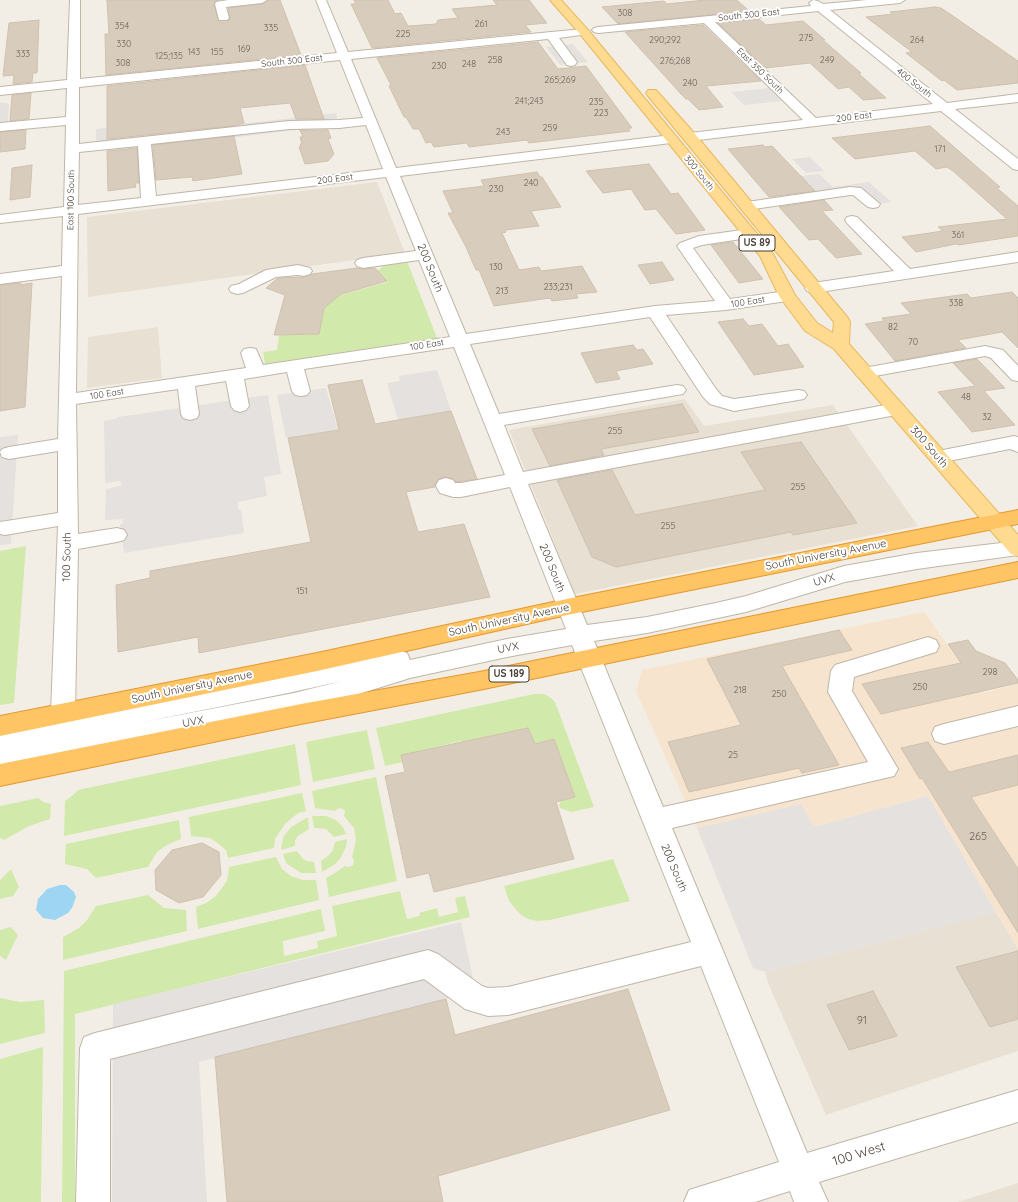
<!DOCTYPE html>
<html>
<head>
<meta charset="utf-8">
<style>
	body { margin:0 }
	canvas { display:block; background:#f3eee5 }
</style>
</head>
<body>
<canvas width="1018" height="1202"></canvas>
<script>
const ctx = document.querySelector('canvas').getContext('2d');
ctx.lineJoin = 'round';
function fill(path, color) { ctx.fillStyle = color; ctx.fill(path, 'evenodd'); }
const toPath = rows => new Path2D(rows.map(r => 'M' + r).join(''));
function trace(path, color, width, dash) { ctx.strokeStyle = color; ctx.lineWidth = width; ctx.lineCap = dash ? 'butt' : 'round'; ctx.setLineDash(dash || []); ctx.stroke(path); }
function write(font, color, halo, rows, align = 'center') {
  ctx.font = font + ' Quicksand,sans-serif'; ctx.lineWidth = 4; ctx.setLineDash([]); ctx.textBaseline = 'middle'; ctx.strokeStyle = halo; ctx.fillStyle = color; for (const [text, x, y, turn = 0] of rows) {
    ctx.save(); ctx.translate(x, y); ctx.rotate((+turn || 0) * Math.PI / 180); ctx.textAlign = isNaN(turn) ? turn : align; if (halo) ctx.strokeText(text, 0, 0); ctx.fillText(text, 0, 0); ctx.restore();
  }
}
const residential = toPath([
	[377,182,405,253,88,297,87,217],
	[158,327,162,378,87,388,88,337],
	[685,399,704,426,833,405,918,526,575,594,509,430],
	[996,912,1018,949,1018,1051,826,1115,768,983,765,972],
	[1018,1183,1018,1202,958,1202]
]);
const commercial = toPath([
	[924,612,982,693,1018,684,1018,949,928,796,814,827,801,804,697,828,636,691,642,670]
]);
const green = toPath([
	[407,261,437,338,265,364,263,352,277,350,279,335,319,334,325,302,332,301,336,298,336,296,388,282,378,271,384,265],
	[26,546,14,703,0,705,0,551],
	[534,694,544,694,550,697,555,702,594,807,571,812,560,808,559,805,561,801,575,797,554,739,535,744,528,728,471,740,475,755,466,757,461,741,402,755,403,762,385,766,376,728],
	[367,730,375,769,313,782,306,742],
	[295,744,301,785,64,836,65,801,73,795,78,790],
	[376,777,397,881,329,897,326,878,335,873,345,866,349,867,353,865,354,861,352,857,356,840,354,828,344,816,345,810,339,808,335,811,315,808,312,791],
	[302,793,306,811,298,813,285,824,275,839,274,848,228,858,226,850,216,842,210,838,191,836,189,817],
	[38,798,43,802,51,804,50,819,29,826,4,840,0,838,0,806],
	[312,816,326,816,336,820,343,827,346,834,334,837,326,829,314,828],
	[308,817,309,829,298,836,295,840,295,846,281,850,283,837,291,827],
	[179,820,181,839,167,845,157,852,148,867,96,878,87,869,65,864,66,844],
	[347,839,346,847,340,859,334,865,322,872,321,861,329,855,333,850,335,842],
	[297,851,303,859,307,861,314,862,316,873,301,873,286,863,283,854],
	[276,857,282,869,291,876,303,880,316,880,319,900,198,929,196,907,206,903,216,896,227,881,229,867],
	[613,859,630,901,550,920,537,921,528,919,520,914,509,901,504,886],
	[11,869,19,887,13,896,0,899,0,880],
	[400,891,407,919,420,916,419,913,437,908,439,917,458,912,455,898,465,896,470,917,75,1014,75,1202,62,1202,64,971,321,909,325,931,283,941,284,956,318,948,317,941,337,936,332,906],
	[148,895,164,908,186,910,187,931,63,960,63,937,79,928,87,920,96,906],
	[11,927,18,935,6,960,0,956,0,930],
	[0,998,20,1002,44,1000,45,1033,0,1044],
	[43,1047,41,1202,0,1202,0,1059]
]);
const parking = toPath([
	[573,44,588,62,560,65,546,47],
	[769,88,782,101,744,105,731,92],
	[0,102,9,104,8,124,0,124],
	[336,113,339,125,221,139,220,134,180,139,183,150,160,178,151,183,143,185,134,182,134,144,96,148,96,129,112,127,203,128],
	[810,157,824,171,806,173,792,159],
	[819,174,833,187,869,182,891,202,870,205,856,192,812,198,792,177],
	[437,370,451,411,398,420,387,383,400,381,399,376],
	[326,388,338,430,286,438,277,395],
	[268,395,281,474,264,477,267,496,238,502,238,509,241,510,244,533,124,553,123,543,121,543,120,524,123,523,123,519,105,520,106,489,120,486,122,484,119,481,105,483,104,421,116,419,118,417],
	[18,435,11,544,0,545,0,437],
	[928,796,996,912,765,972,753,968,697,828,801,804,814,827],
	[461,922,473,979,446,999,199,1062,207,1202,112,1202,113,1004]
]);
const water = toPath([
	[60,885,66,885,74,892,76,897,72,908,68,913,55,920,43,918,36,910,38,899,47,889]
]);
const building = toPath([
	[107,0,219,0,215,1,214,4,219,22,227,22,230,19,228,8,262,4,268,0,280,0,301,55,106,75,105,34,109,34,107,0],
	[354,0,388,0,395,14,401,13,408,26,436,24,438,20,458,18,452,9,497,5,493,0,529,0,547,23,525,25,531,32,372,48,351,4,356,4,354,0],
	[705,0,737,0,749,11,618,24,602,7,664,1,667,4,705,0],
	[935,7,941,8,950,14,1018,61,1018,83,957,90,944,80,942,81,906,53,912,52,866,17,893,14,890,12,935,7],
	[759,19,766,25,803,21,825,40,823,40,861,73,858,73,886,98,863,100,849,87,838,89,810,63,765,68,718,23,759,19],
	[39,20,37,73,33,73,32,82,13,84,14,75,3,76,9,23,39,20],
	[703,25,761,81,706,86,723,107,699,110,688,99,686,99,681,94,625,32,703,25],
	[538,42,558,69,586,66,632,128,628,128,630,131,529,143,527,140,469,147,467,143,434,147,431,142,426,143,419,129,413,129,406,117,404,117,389,86,391,85,377,58,538,42],
	[305,65,324,119,296,119,290,103,240,108,244,123,232,126,107,139,107,86,305,65],
	[31,93,29,119,10,121,12,95,31,93],
	[930,126,1000,187,997,188,1018,206,1018,236,958,245,956,244,916,252,902,237,943,231,938,227,1007,219,953,171,947,167,936,169,915,151,855,159,832,138,930,126],
	[26,130,25,149,0,152,0,132,26,130],
	[300,130,328,130,331,138,328,139,334,154,328,161,305,164,299,147,301,147,300,144,302,144,300,137,303,137,300,130],
	[234,136,242,174,193,181,192,177,156,180,153,145,234,136],
	[763,145,765,147,772,146,815,191,769,197,728,149,763,145],
	[137,148,139,183,135,183,136,187,108,191,107,151,137,148],
	[649,164,671,194,678,193,705,230,676,234,656,209,645,210,631,189,603,193,586,171,649,164],
	[32,165,30,197,10,200,12,168,32,165],
	[537,172,540,177,542,177,561,207,531,211,539,226,505,230,506,232,502,233,519,270,539,267,541,271,582,266,597,292,576,294,578,298,552,301,550,298,494,306,479,270,476,270,466,247,448,213,453,213,443,191,484,186,481,180,537,172],
	[824,200,833,210,822,211,862,254,836,258,818,239,809,240,779,207,824,200],
	[733,242,763,279,739,283,711,245,733,242],
	[662,262,674,280,650,284,638,265,662,262],
	[357,268,363,269,375,268,387,281,341,294,324,308,319,334,274,335,285,295,266,288,278,278,304,277,312,274,357,268],
	[21,283,20,285,32,283,25,407,0,411,0,285,21,283],
	[1012,292,1018,298,1018,348,1002,332,958,340,966,348,895,361,865,324,884,321,882,318,911,314,901,303,967,294,971,298,1012,292],
	[743,319,749,326,762,324,778,346,788,344,804,367,754,375,718,322,743,319],
	[633,345,637,350,643,349,653,364,616,371,620,379,596,383,581,353,633,345],
	[977,359,1005,388,984,391,1015,425,972,432,938,392,975,386,953,363,977,359],
	[362,380,375,424,451,411,477,479,456,482,453,479,446,477,438,479,435,484,435,487,406,492,418,532,464,524,490,597,199,653,198,637,118,652,116,585,150,578,150,571,311,542,288,438,339,430,328,385,362,380],
	[682,404,699,432,601,449,604,455,550,466,532,429,682,404],
	[801,442,857,523,793,535,791,532,616,567,592,557,557,480,612,470,635,515,765,490,741,452,801,442],
	[839,630,852,650,782,666,839,765,802,773,799,768,689,792,668,742,741,725,707,659,839,630],
	[968,640,976,651,1005,663,1018,680,1018,683,881,714,862,684,961,663,948,644,968,640],
	[528,728,535,744,554,739,575,797,556,802,574,859,434,892,429,873,407,878,385,776,405,772,401,755,528,728],
	[928,742,949,772,1018,755,1018,785,971,797,1018,869,1018,933,922,778,920,779,901,748,928,742],
	[202,843,219,852,221,875,203,897,179,903,156,890,155,870,172,850,202,843],
	[1018,951,1018,1019,990,1027,956,967,1018,951],
	[628,989,670,1110,438,1176,443,1202,227,1202,215,1057,446,999,455,1035,628,989],
	[873,991,897,1036,849,1050,827,1005,873,991]
]);
const minor = toPath([
	[70,0,80,0,80,79,337,53,316,0,326,0,348,52,551,32,584,29,588,30,590,32,588,34,559,38,577,62,575,65,571,66,567,65,548,39,351,59,396,168,671,135,676,136,678,139,676,142,671,143,400,176,466,334,655,306,715,301,677,246,680,243,699,236,749,229,754,231,757,234,754,237,702,245,693,248,730,299,787,291,793,293,795,296,793,299,787,301,726,310,666,315,716,389,722,396,734,399,798,390,804,391,807,395,804,399,798,400,734,411,710,404,703,397,650,317,470,344,499,414,677,385,683,386,686,390,683,394,677,395,504,425,523,472,896,403,903,405,905,409,903,413,896,415,528,484,587,625,647,617,716,603,746,596,844,566,917,553,1018,541,1018,555,917,569,845,582,746,612,647,633,594,641,663,807,868,762,828,692,831,671,835,665,928,637,936,640,939,646,936,652,854,677,852,691,898,769,894,776,672,828,807,1153,1018,1090,1018,1122,819,1182,828,1202,794,1202,790,1191,755,1202,684,1202,689,1190,779,1162,701,966,508,1015,488,1016,465,1009,424,979,110,1059,110,1202,76,1202,80,1048,84,1037,95,1033,428,950,438,954,482,986,488,988,508,987,691,942,572,645,507,657,410,678,333,702,294,711,0,771,0,731,54,720,51,714,58,526,5,535,0,534,0,522,58,513,58,451,9,459,2,457,0,452,2,449,9,447,58,439,62,276,0,284,0,274,62,266,63,216,0,223,0,215,64,207,66,125,0,131,0,123,66,117,67,88,0,95,0,87,67,80,70,0],
	[340,60,363,118,339,120,289,121,79,144,79,87,340,60],
	[366,125,383,169,156,196,151,144,289,129,339,128,366,125],
	[138,146,141,198,78,205,79,152,138,146],
	[386,177,416,251,363,258,357,260,355,263,357,266,363,268,419,260,450,337,263,365,256,349,250,348,244,349,241,353,246,368,76,393,78,214,386,177],
	[454,347,505,475,461,483,455,483,453,480,446,478,439,480,436,485,437,488,440,493,453,497,461,497,510,487,566,629,507,639,410,660,407,653,399,650,288,675,74,717,75,714,78,549,117,542,124,540,127,535,124,530,117,528,78,534,76,404,178,389,181,414,183,418,190,420,197,418,199,414,195,386,226,381,231,406,234,410,240,412,246,410,249,406,244,379,287,372,292,391,295,395,301,396,307,395,310,391,304,369,454,347],
	[342,681,294,693,138,723,288,693,342,681],
	[228,0,267,0,262,3,226,7,229,18,227,20,219,20,215,4,216,2,228,0],
	[813,0,818,1,823,4,867,0,905,0,900,3,830,10,947,103,1018,94,1018,102,955,109,1018,159,1018,170,1013,169,941,111,690,141,685,140,683,137,685,134,690,133,803,120,704,23,598,33,594,32,592,30,594,28,598,27,811,6,809,3,813,0],
	[818,11,933,104,816,118,715,22,818,11],
	[850,187,861,188,880,204,878,207,873,208,868,207,853,195,850,195,747,210,742,209,740,206,742,203,747,202,850,187],
	[852,216,857,217,910,269,1018,252,1018,262,813,293,807,291,805,288,807,285,813,283,894,271,847,223,845,220,847,217,852,216],
	[298,265,310,268,312,271,310,274,304,276,298,275,276,277,243,293,237,294,231,292,229,289,231,286,239,284,266,270,298,265],
	[985,346,1003,350,1018,366,1018,381,1012,380,991,358,985,356,864,378,858,377,855,373,858,369,864,368,985,346],
	[1014,436,1018,437,1018,452,1010,449,938,463,931,461,928,457,931,453,938,451,1014,436],
	[1018,706,1018,726,944,744,935,741,932,734,935,727,944,724,1018,706]
]);
const major = toPath([
	[550,0,561,0,588,30,772,252,795,295,817,323,833,333,834,322,648,96,646,93,648,90,656,90,695,134,848,318,850,322,849,344,1018,535,1018,556,1011,554,834,349,805,331,779,296,760,256,580,34,550,0]
]);
const highway = toPath([
	[1018,510,1018,524,567,615,317,671,0,736,0,716,317,653,567,599,1018,510],
	[1018,562,1018,578,479,690,301,724,0,786,0,764,301,704,479,672,1018,562]
]);
const numberNames = [
	["308",625,13],
	["261",481,24],
	["354",122,26],
	["335",271,28],
	["225",403,34],
	["275",806,38],
	["290;292",665,40],
	["264",917,40],
	["330",124,44],
	["169",244,49],
	["143",194,52],
	["155",217,52],
	["333",23,54],
	["125;135",169,56],
	["258",495,60],
	["249",827,60],
	["276;268",675,61],
	["308",123,63],
	["248",469,64],
	["230",439,66],
	["265;269",560,80],
	["240",690,83],
	["241;243",529,101],
	["235",596,102],
	["223",601,113],
	["259",550,128],
	["243",503,132],
	["171",940,149],
	["240",531,183],
	["230",496,189],
	["361",958,235],
	["130",496,267],
	["233;231",558,287],
	["213",502,291],
	["338",956,303],
	["82",893,327],
	["70",913,342],
	["48",966,397],
	["32",987,417],
	["255",615,431],
	["255",798,487],
	["255",668,526],
	["151",302,591],
	["298",990,672],
	["250",920,687],
	["218",740,690],
	["250",779,694],
	["25",733,755]
];
const farStreetnames = [
	["South 300 East",749,15,-6],
	["South 300 East",292,61,-6],
	["East 350 South",760,71,44],
	["400 South",914,83,38],
	["200 East",854,117,-7],
	["300 South",699,173,51],
	["200 East",335,179,-7],
	["East 100 South",71,200,-89],
	["100 East",748,302,-9],
	["100 East",427,345,-9],
	["100 East",107,394,-9]
];
const shields = [
	[757,243,36],
	[509,674,40]
];
const shieldNames = [
	["US 89",757,243],
	["US 189",509,674]
];
const streetNames = [
	["200 South",430,268,68],
	["300 South",929,447,49],
	["South University Avenue",826,555,-11],
	["100 South",67,557,-89],
	["200 South",552,568,68],
	["UVX",824,580,-16],
	["South University Avenue",509,620,-12],
	["UVX",508,648,-11],
	["South University Avenue",192,687,-12],
	["UVX",193,722,-11],
	["200 South",674,868,67]
];
const nearNumbernames = [
	["265",978,837],
	["91",862,1021]
];
const nearStreetnames = [
	["100 West",859,1154,-17]
];
fill(residential, '#e7e0d3');
fill(commercial, '#f6e4cf');
fill(green, '#d1eaac');
fill(parking, '#e4e1de');
fill(water, '#9ed5f3');
fill(building, '#d8ccbd');
trace(building, '#d0c1ad', 1);
trace(minor, '#bfb6a7', 2);
trace(major, '#e8b85e', 2);
trace(highway, '#e4982f', 2);
fill(minor, '#fff');
fill(major, '#ffdb92');
fill(highway, '#ffc464');
write('9px', '#6a6256', null, numberNames);
write('9px', '#463e34', '#fff', farStreetnames);
for (const [x, y, w] of shields) { const box = new Path2D(); box.roundRect(x - w / 2, y - 8, w, 16, 3); ctx.fillStyle = '#fff'; ctx.fill(box); trace(box, '#463e34', 1); }
write('bold 10px', '#463e34', null, shieldNames);
write('11px', '#463e34', '#fff', streetNames);
write('11px', '#6a6256', null, nearNumbernames);
write('13px', '#463e34', '#fff', nearStreetnames);
</script>
</body>
</html>
